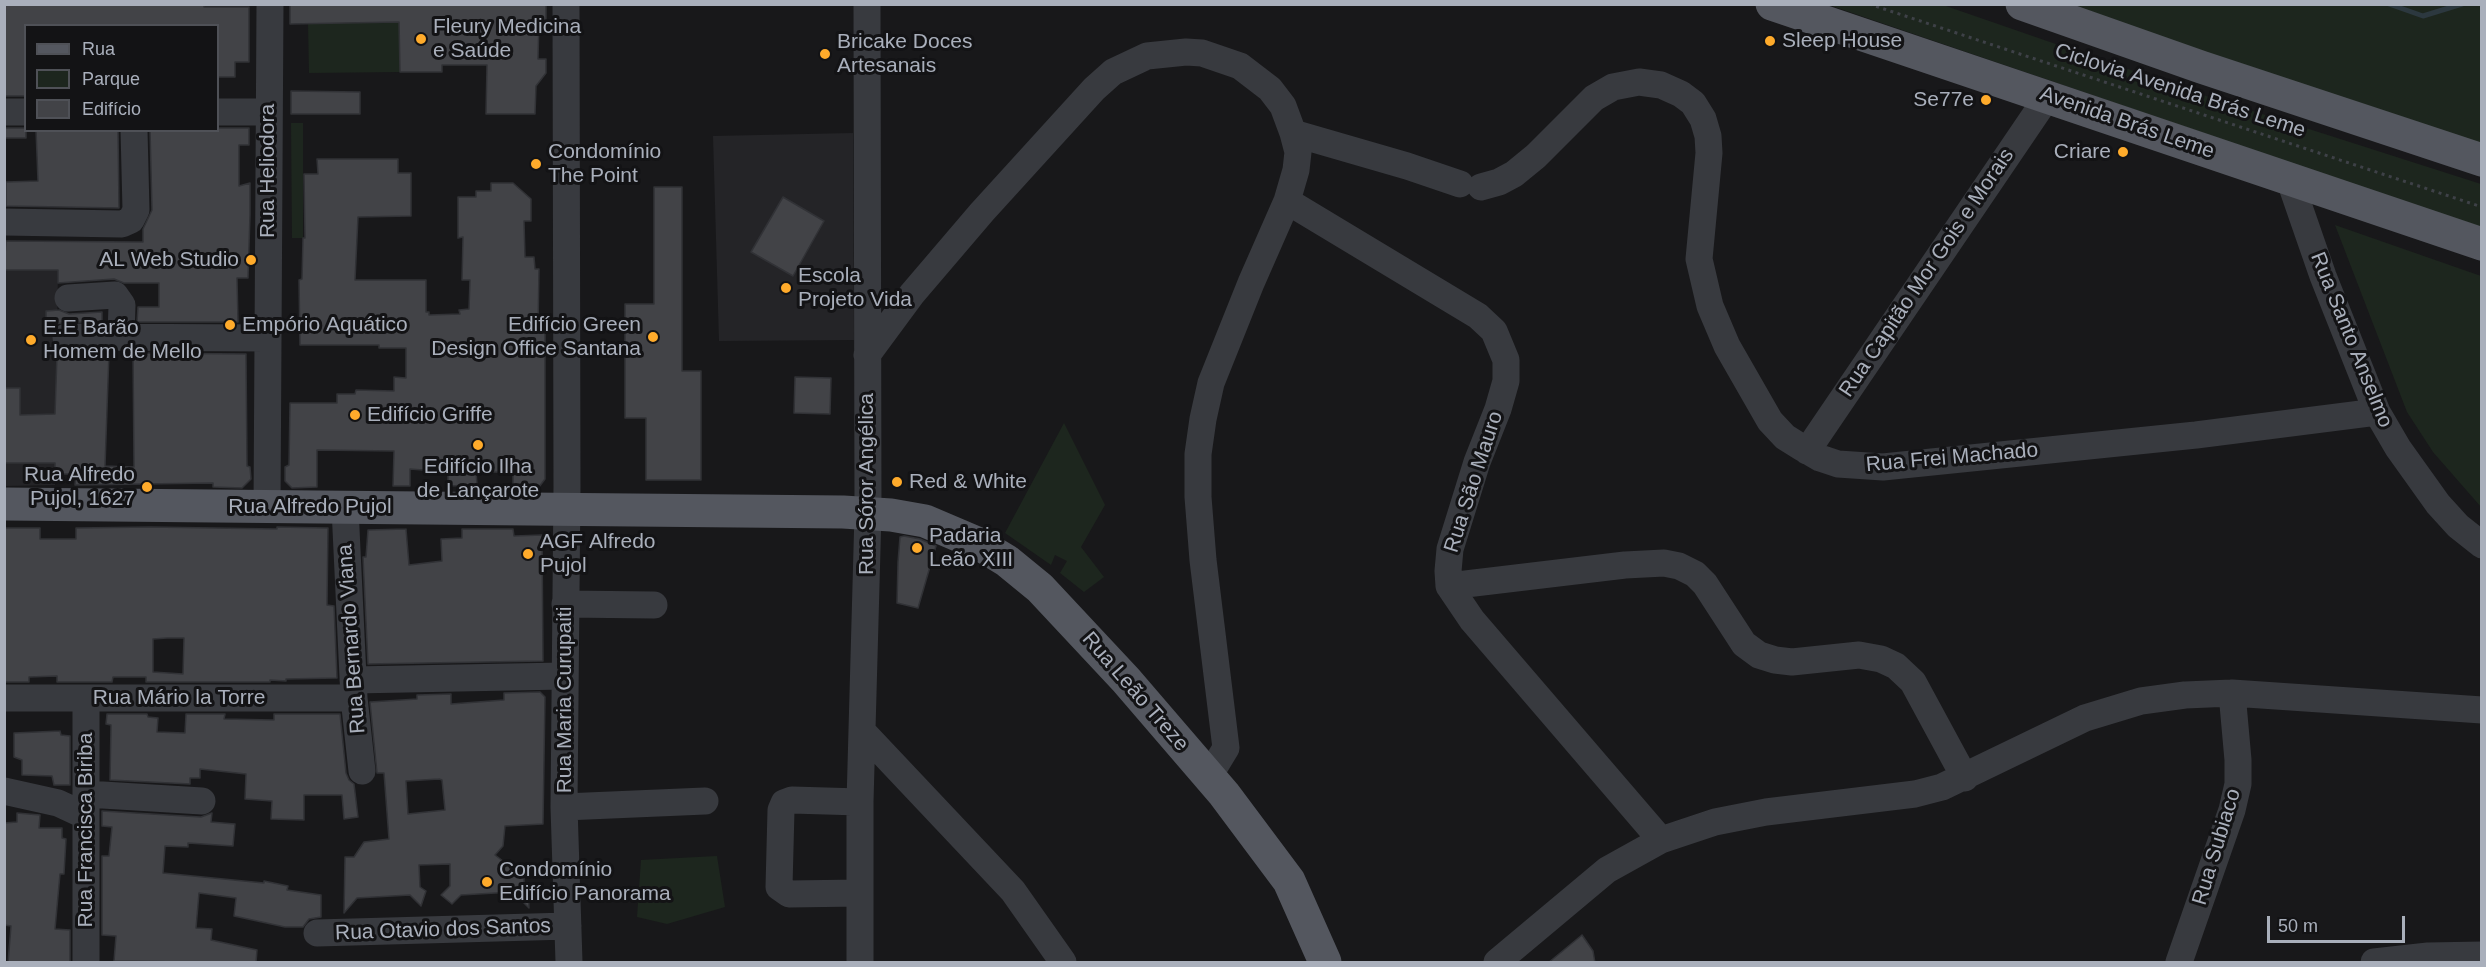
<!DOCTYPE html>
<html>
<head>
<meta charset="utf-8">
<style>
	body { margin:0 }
	#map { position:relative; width:2486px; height:967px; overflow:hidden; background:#18181a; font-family:Arial,sans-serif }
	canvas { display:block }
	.frame { position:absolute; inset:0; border:6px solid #a9afbb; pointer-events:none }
	.legend { position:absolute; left:24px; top:24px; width:195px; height:108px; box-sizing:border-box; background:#131315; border:2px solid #4f5157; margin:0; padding:8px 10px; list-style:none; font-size:18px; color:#a9afbb }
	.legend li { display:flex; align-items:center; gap:12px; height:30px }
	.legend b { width:30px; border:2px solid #4f5157 }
	.scale { position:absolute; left:2267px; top:916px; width:138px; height:27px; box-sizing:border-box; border:3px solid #a9afbb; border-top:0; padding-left:8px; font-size:18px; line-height:21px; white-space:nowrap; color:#a9afbb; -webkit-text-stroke:4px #131315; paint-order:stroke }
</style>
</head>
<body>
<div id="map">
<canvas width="2486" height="967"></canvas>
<div class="frame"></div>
<ul class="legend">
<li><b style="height:8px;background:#54575f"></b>Rua</li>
<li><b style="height:16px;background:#1d261e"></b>Parque</li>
<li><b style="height:16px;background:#424347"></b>Edifício</li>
</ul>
<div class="scale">50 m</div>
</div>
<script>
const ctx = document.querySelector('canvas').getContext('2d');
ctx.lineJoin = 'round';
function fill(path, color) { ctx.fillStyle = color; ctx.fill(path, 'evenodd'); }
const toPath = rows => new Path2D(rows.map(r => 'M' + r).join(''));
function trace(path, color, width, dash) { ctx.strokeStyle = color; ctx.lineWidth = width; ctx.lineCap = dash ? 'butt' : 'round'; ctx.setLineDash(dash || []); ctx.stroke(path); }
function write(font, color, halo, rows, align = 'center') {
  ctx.font = font + ' Arial,sans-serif'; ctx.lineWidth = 6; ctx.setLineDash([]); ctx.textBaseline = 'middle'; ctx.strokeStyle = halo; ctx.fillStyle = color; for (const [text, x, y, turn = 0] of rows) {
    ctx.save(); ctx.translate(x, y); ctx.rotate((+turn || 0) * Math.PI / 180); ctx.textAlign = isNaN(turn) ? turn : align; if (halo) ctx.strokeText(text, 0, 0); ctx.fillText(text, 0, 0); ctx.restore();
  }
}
const built = toPath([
	[853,133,854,340,719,341,713,136],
	[58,269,55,485,5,486,4,270]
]);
const green = toPath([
	[1829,5,1943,5,2209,97,2481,184,2481,228],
	[2047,5,2481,5,2481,154],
	[399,22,400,72,309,73,308,23],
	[291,123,303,123,303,238,292,238],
	[2335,225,2481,276,2481,507,2433,452,2407,412],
	[1064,423,1105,505,1081,547,1104,577,1084,592,1060,573,1067,561,1055,555,1051,565,1005,533],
	[717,856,725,907,667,924,637,917,641,860]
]);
const stream = toPath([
	[2389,4,2423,16,2462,4]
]);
const building = toPath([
	[4,4,204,4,204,7,249,7,249,62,235,62,235,77,218,77,218,26,26,26,26,96,4,96,4,4],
	[290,4,546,4,546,20,539,20,538,59,546,59,546,73,536,86,535,114,486,114,487,65,442,65,442,72,400,72,399,22,290,24,290,4],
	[291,91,360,92,360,114,291,114,291,91],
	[4,128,26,128,26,138,4,138,4,128],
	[218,128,249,128,249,145,239,145,239,186,250,183,250,215,248,278,237,278,238,322,137,322,138,307,159,307,159,283,124,283,114,279,58,283,58,270,4,270,6,241,143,242,143,229,152,210,150,130,218,130,218,128],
	[36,130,118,130,119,208,6,206,6,182,38,181,36,130],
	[317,159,398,159,398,173,411,173,411,216,358,217,355,280,426,280,426,312,429,312,429,315,460,314,459,310,469,309,470,280,462,280,463,237,458,238,458,197,476,197,476,191,491,191,491,183,513,183,531,199,531,221,524,221,525,257,534,257,535,269,539,269,538,329,545,329,545,479,539,487,513,487,513,473,476,471,477,485,448,486,448,472,410,469,410,486,393,486,394,451,317,450,317,487,292,488,285,481,285,467,289,465,290,403,337,403,337,394,355,394,356,390,394,391,394,377,406,378,406,348,379,348,379,345,300,345,299,280,302,279,303,238,305,238,304,174,318,174,317,159],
	[654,187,682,187,682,371,701,371,701,480,646,480,646,418,625,418,625,304,654,304,654,187],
	[783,197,824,221,793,276,751,252,783,197],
	[59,310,69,314,102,312,102,321,46,324,46,311,59,310],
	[77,353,109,353,105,466,134,467,133,353,246,354,247,466,250,467,251,479,242,488,213,487,213,483,75,485,76,474,55,474,55,463,4,463,4,388,20,388,20,415,55,414,57,354,77,355,77,353],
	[795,377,831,378,830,414,794,413,795,377],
	[151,527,277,529,277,527,328,528,327,605,334,606,337,678,286,679,286,681,270,680,270,682,146,682,146,677,113,677,112,682,57,682,57,676,29,677,29,682,4,682,4,528,40,528,40,539,76,539,76,528,151,527],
	[167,638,184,638,183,674,153,672,153,639,167,638],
	[406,529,409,565,442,561,441,539,462,538,462,529,513,529,514,536,542,535,543,661,368,664,363,557,366,557,368,530,406,529],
	[904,536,920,539,936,546,918,608,897,603,898,562,900,537,904,536],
	[540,692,545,697,543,824,505,826,503,846,495,855,524,877,524,883,528,887,529,908,513,892,461,895,452,904,441,895,450,886,450,864,419,865,420,887,426,891,421,906,410,895,357,898,344,913,345,857,354,857,364,842,389,839,384,773,377,773,370,702,417,699,417,695,451,694,451,704,504,700,504,693,540,692],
	[439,779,442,780,445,810,408,814,406,781,439,779],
	[107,714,147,714,148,717,158,718,157,732,185,733,186,714,225,714,224,719,274,720,274,714,340,714,346,773,349,780,354,784,358,817,344,819,342,795,304,795,304,820,271,819,272,801,245,799,246,774,200,769,200,778,190,778,190,784,110,780,111,725,106,724,107,714],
	[60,731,61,735,70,736,70,785,54,785,52,776,22,775,22,760,14,757,14,733,60,731],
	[102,811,201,817,212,813,211,822,235,824,233,846,188,843,188,847,165,846,163,873,264,883,264,881,288,886,287,890,321,895,321,917,309,919,303,927,285,927,234,916,236,898,199,893,196,928,212,929,211,940,257,950,256,963,114,961,116,936,102,935,102,856,109,856,112,827,102,826,102,811],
	[17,813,40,815,39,828,62,828,62,838,66,839,64,874,60,874,55,929,70,930,70,962,8,963,11,926,4,925,4,823,17,822,17,813],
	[1582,935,1593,951,1595,963,1548,963,1582,935]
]);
const path = toPath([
	[1869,4,2482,207]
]);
const minor = toPath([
	[566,4,567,486,564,807,569,962],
	[4,112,26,112],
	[218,112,268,112],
	[1293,133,1407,166,1460,184],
	[2289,178,2323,276,2377,412,2398,448,2438,504,2458,526,2482,545],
	[1481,187,1499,182,1514,174,1536,156,1594,98,1613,87,1639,82,1661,85,1681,94,1693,103,1703,119,1708,136,1709,153,1699,259,1710,306,1727,346,1770,421,1785,437,1801,447,1820,458,1838,464,1883,467,2196,435,2377,412],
	[1287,201,1478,316,1494,331,1506,360,1506,381,1498,409,1477,462,1450,549,1448,571,1449,586,1472,620,1661,840],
	[4,222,122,224,131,220,136,210,134,130],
	[68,298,115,295,122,305,121,337],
	[66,337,267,338],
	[867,355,912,294,982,212,1094,89,1113,72,1147,56,1186,52,1202,53,1240,66,1270,89,1283,106,1293,133,1298,152,1296,170,1287,201,1251,283,1211,383,1203,419,1198,454,1198,497,1203,560,1226,748,1209,776],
	[1807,451,2048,96],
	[267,507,270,4],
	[345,508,354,698,362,771],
	[1449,586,1625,565,1664,563,1679,566,1695,574,1705,584,1744,644,1759,655,1775,660,1792,662,1859,655,1881,659,1896,666,1913,682,1965,778],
	[565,604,654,605],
	[353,680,564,676],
	[4,698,354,698],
	[862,731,1013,891,1063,962],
	[4,791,58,803,86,816],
	[86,794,202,801],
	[564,807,705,801],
	[860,893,789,894,779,887,781,810,784,803,792,800,860,802],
	[317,933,568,926],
	[86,962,86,698],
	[860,962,860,802,868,513,867,4],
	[1497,962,1607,870,1661,840,1715,822,1766,812,1915,794,1942,787,2085,718,2141,701,2185,695,2232,693,2482,710],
	[2179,962,2232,810,2238,784,2238,760,2232,693],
	[2374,962,2428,956,2482,955]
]);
const major = toPath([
	[1772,4,2482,244],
	[2022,4,2201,67,2482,160],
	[4,504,843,512,891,515,925,521,979,544,1007,561,1040,588,1126,680,1224,794,1289,881,1325,962]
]);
const markers = [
	[421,39,6,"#ffab2b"],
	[1770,41,6,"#ffab2b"],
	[825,54,6,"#ffab2b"],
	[1986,100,6,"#ffab2b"],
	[2123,152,6,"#ffab2b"],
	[536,164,6,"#ffab2b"],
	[251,260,6,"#ffab2b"],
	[786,288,6,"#ffab2b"],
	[230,325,6,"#ffab2b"],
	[653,337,6,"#ffab2b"],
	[31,340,6,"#ffab2b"],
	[355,415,6,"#ffab2b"],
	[478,445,6,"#ffab2b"],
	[897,482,6,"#ffab2b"],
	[147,487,6,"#ffab2b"],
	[917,548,6,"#ffab2b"],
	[528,554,6,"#ffab2b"],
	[487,882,6,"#ffab2b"]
];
const poiNames = [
	["Fleury Medicina",433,27],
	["e Saúde",433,51],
	["Sleep House",1782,41],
	["Bricake Doces",837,42],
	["Artesanais",837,66],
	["Se77e",1974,100,"right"],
	["Condomínio",548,152],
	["The Point",548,176],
	["Criare",2111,152,"right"],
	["AL Web Studio",239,260,"right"],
	["Escola",798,276],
	["Projeto Vida",798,300],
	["Empório Aquático",242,325],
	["Edifício Green",641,325,"right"],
	["Design Office Santana",641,349,"right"],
	["E.E Barão",43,328],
	["Homem de Mello",43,352],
	["Edifício Griffe",367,415],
	["Edifício Ilha",478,467,"center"],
	["de Lançarote",478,491,"center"],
	["Rua Alfredo",135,475,"right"],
	["Pujol, 1627",135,499,"right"],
	["Red & White",909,482],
	["Padaria",929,536],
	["Leão XIII",929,560],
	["AGF Alfredo",540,542],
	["Pujol",540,566],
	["Condomínio",499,870],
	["Edifício Panorama",499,894]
];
const streetNames = [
	["Ciclovia Avenida Brás Leme",2180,91,18],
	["Avenida Brás Leme",2127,123,19],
	["Rua Heliodora",268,171,-90],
	["Rua Capitão Mor Gois e Morais",1927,273,-56],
	["Rua Santo Anselmo",2351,340,68],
	["Rua Frei Machado",1952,458,-5],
	["Rua São Mauro",1474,482,-72],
	["Rua Sóror Angélica",867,484,-90],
	["Rua Alfredo Pujol",310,507],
	["Rua Bernardo Viana",352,639,-94],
	["Rua Leão Treze",1135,692,49],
	["Rua Mário la Torre",179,698],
	["Rua Maria Curupaiti",565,700,-90],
	["Rua Francisca Biriba",86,830,-90],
	["Rua Subiaco",2217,847,-73],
	["Rua Otavio dos Santos",443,930,-2]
];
fill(built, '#242427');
fill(green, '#1d261e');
trace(stream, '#2c383f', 5);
fill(building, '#424347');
trace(building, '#313236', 1.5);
trace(path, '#3e4147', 3, [3, 4.5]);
trace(minor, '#383a3f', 27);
trace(major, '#54575f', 33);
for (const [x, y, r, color] of markers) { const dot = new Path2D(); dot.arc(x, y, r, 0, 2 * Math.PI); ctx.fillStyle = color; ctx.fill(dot); trace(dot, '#131315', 2); }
write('21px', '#a9afbb', '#131315', poiNames, 'left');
write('21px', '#a9afbb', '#131315', streetNames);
</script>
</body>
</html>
